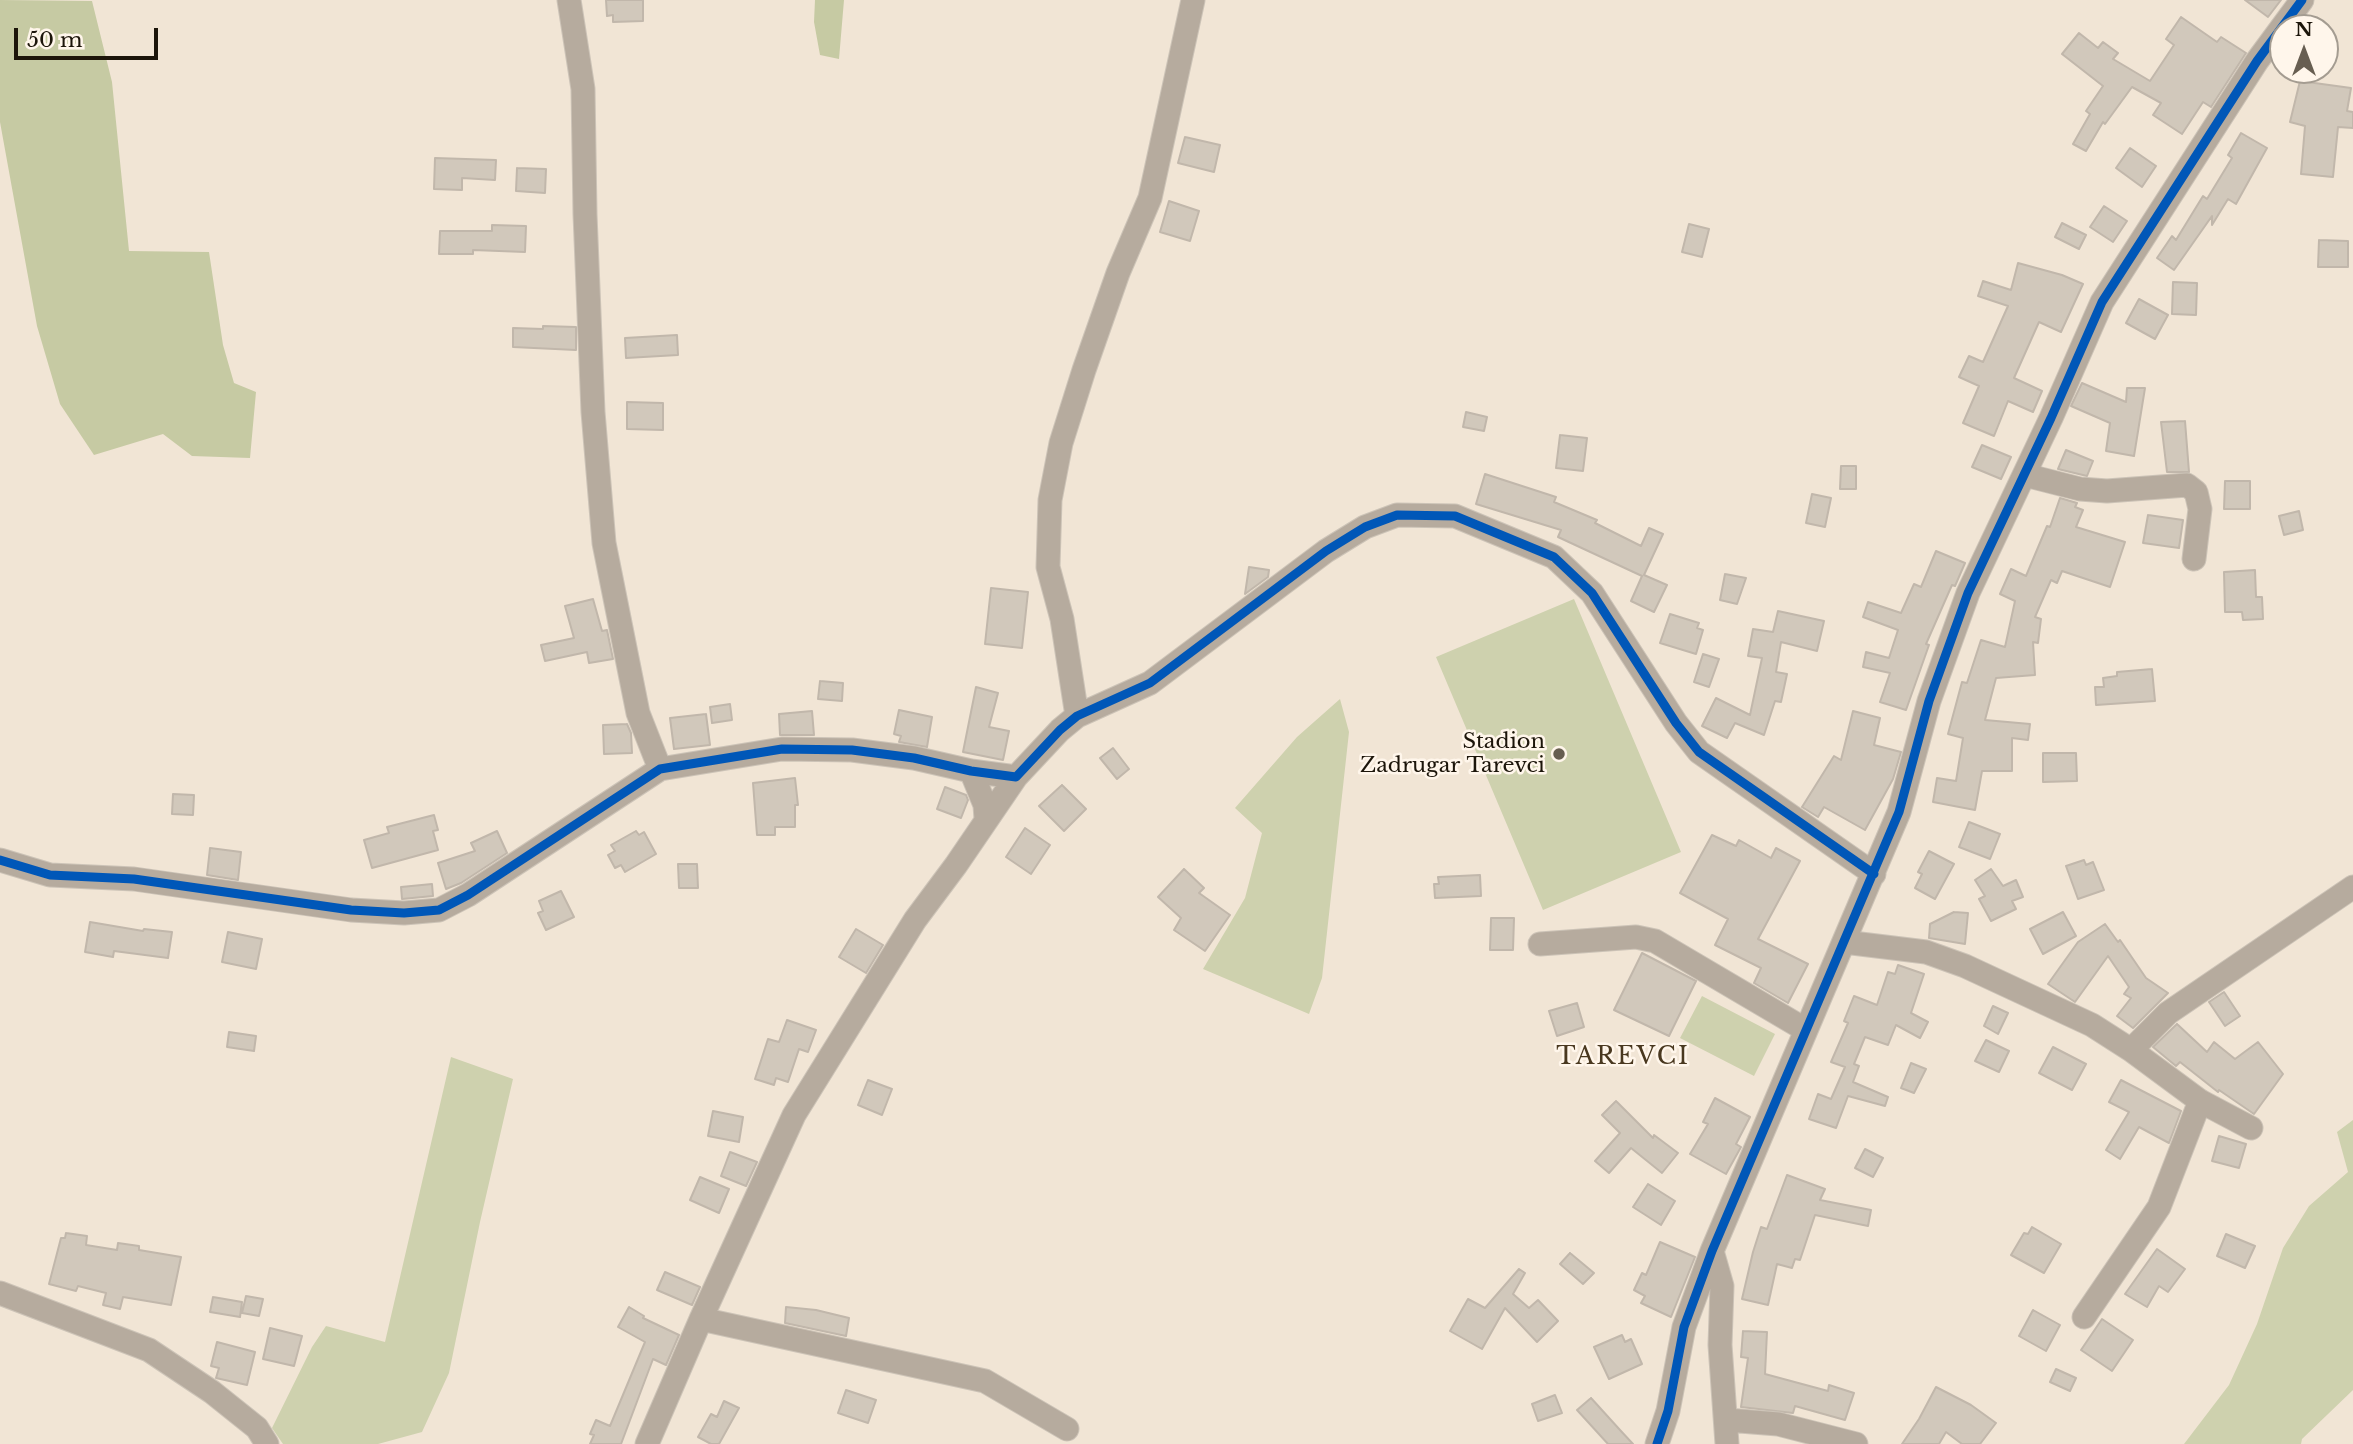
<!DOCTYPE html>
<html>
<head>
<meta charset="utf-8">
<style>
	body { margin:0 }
	#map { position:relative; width:2353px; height:1444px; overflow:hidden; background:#f1e5d5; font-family:"Libre Baskerville",serif }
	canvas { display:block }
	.north { position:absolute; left:2269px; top:14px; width:70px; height:70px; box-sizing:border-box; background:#fff6eb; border:2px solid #a49c91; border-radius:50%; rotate:0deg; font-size:19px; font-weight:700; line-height:28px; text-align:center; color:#1c150a }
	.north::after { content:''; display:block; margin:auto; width:24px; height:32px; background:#675e51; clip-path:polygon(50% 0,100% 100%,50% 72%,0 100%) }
	.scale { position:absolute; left:14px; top:28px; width:144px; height:32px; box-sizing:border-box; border:4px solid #1c150a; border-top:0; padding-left:9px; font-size:21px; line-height:24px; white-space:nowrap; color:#1c150a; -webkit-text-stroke:5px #fff6eb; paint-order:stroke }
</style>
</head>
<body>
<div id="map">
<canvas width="2353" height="1444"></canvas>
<div class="north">N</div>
<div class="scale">50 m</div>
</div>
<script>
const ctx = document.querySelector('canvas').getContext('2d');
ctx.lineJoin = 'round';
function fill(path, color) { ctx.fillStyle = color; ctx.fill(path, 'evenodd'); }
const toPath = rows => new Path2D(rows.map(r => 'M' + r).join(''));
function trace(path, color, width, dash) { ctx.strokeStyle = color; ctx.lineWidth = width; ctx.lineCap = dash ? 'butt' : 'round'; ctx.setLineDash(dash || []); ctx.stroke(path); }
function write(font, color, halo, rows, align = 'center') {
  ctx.font = font + ' "Libre Baskerville",serif'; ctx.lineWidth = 5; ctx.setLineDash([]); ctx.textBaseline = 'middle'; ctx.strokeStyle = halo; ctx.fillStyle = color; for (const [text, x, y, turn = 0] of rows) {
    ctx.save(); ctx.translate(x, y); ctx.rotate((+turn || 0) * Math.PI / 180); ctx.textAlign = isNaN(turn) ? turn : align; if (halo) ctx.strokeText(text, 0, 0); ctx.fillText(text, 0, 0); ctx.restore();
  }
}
const green = toPath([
	[1574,599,1681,852,1543,910,1436,657],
	[1340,699,1349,732,1322,978,1309,1014,1203,969,1245,898,1262,833,1235,808,1297,737],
	[1702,996,1775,1034,1754,1076,1680,1038],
	[451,1057,513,1079,480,1222,449,1373,422,1432,378,1444,283,1444,272,1428,312,1347,326,1326,385,1342],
	[2353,1120,2353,1390,2302,1439,2301,1444,2184,1444,2229,1385,2257,1324,2283,1248,2309,1206,2348,1172,2337,1132]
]);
const forest = toPath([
	[0,0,92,1,112,82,129,251,209,252,223,345,234,383,256,392,250,458,192,456,163,434,94,455,60,404,37,326,0,122],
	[815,0,844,0,839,59,820,55,814,22]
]);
const building = toPath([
	[606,0,643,0,643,21,613,22,613,15,607,16,606,0],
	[2245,0,2281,0,2268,17,2245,0],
	[2181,17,2217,42,2221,37,2246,53,2211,107,2203,102,2182,134,2153,115,2161,103,2132,87,2105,124,2103,122,2086,151,2073,144,2090,114,2086,111,2103,86,2062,54,2079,33,2098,48,2103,42,2118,53,2113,59,2150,81,2174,45,2166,39,2181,17],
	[2300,81,2351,88,2347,111,2353,112,2353,128,2338,127,2333,177,2301,174,2305,126,2290,122,2300,81],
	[2241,133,2267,148,2236,204,2228,199,2212,225,2212,216,2174,270,2157,258,2172,236,2176,240,2203,196,2207,199,2232,158,2228,155,2241,133],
	[1185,137,1220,145,1214,172,1178,163,1185,137],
	[2130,148,2156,166,2142,187,2116,168,2130,148],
	[435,158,496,160,495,180,462,178,462,190,434,189,435,158],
	[517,168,546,169,545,193,516,191,517,168],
	[1169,201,1199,211,1190,241,1160,232,1169,201],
	[2104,206,2127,221,2113,242,2090,227,2104,206],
	[2062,223,2086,235,2079,249,2055,237,2062,223],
	[1689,224,1709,229,1702,257,1682,252,1689,224],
	[492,225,526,226,525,252,473,250,473,254,439,254,440,231,492,231,492,225],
	[2319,240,2348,241,2348,267,2318,267,2319,240],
	[2018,263,2062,275,2083,284,2061,332,2039,322,2014,378,2042,391,2033,412,2008,401,1994,436,1963,423,1979,386,1959,377,1969,356,1983,362,2008,306,1978,296,1983,281,2011,290,2018,263],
	[2173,282,2197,283,2196,315,2172,314,2173,282],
	[2139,299,2168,315,2155,339,2126,323,2139,299],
	[543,326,576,327,576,350,513,347,513,328,543,329,543,326],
	[677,335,678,355,626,358,625,338,677,335],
	[2082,383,2126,402,2127,388,2145,388,2134,456,2106,451,2110,423,2071,406,2082,383],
	[627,402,663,403,663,430,627,429,627,402],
	[1466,412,1487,417,1484,431,1463,427,1466,412],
	[2185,421,2189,472,2167,472,2161,422,2185,421],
	[1560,435,1587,438,1583,471,1556,468,1560,435],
	[1982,445,2011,457,2001,479,1972,467,1982,445],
	[2066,450,2093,461,2087,476,2058,469,2066,450],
	[1841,466,1856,466,1856,489,1840,489,1841,466],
	[1485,474,1556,497,1554,502,1597,520,1595,523,1641,546,1649,528,1663,534,1644,575,1667,585,1654,612,1631,601,1642,576,1558,537,1561,530,1476,504,1485,474],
	[2225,481,2250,481,2250,509,2224,509,2225,481],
	[1812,494,1831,498,1825,527,1806,523,1812,494],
	[2060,498,2077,503,2075,507,2083,510,2076,527,2125,542,2110,587,2062,571,2057,583,2051,580,2035,617,2041,619,2038,643,2033,642,2035,675,1996,678,1985,720,2030,724,2028,740,2012,738,2012,771,1982,771,1975,810,1933,802,1937,778,1956,781,1963,738,1948,734,1962,682,1967,683,1981,640,2005,647,2015,601,2000,594,2011,569,2026,576,2047,526,2050,527,2060,498],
	[2299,511,2303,530,2284,535,2279,516,2299,511],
	[2148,515,2183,520,2179,548,2143,543,2148,515],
	[1936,551,1965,563,1955,586,1952,585,1926,644,1929,645,1906,710,1880,702,1890,673,1863,667,1866,652,1889,658,1898,630,1863,617,1868,602,1901,613,1914,584,1921,587,1936,551],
	[1249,567,1269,570,1268,577,1245,594,1249,567],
	[2255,570,2256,597,2262,597,2263,619,2243,620,2242,612,2225,612,2224,572,2255,570],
	[1725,574,1746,578,1737,604,1720,600,1725,574],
	[991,588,1028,592,1022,648,985,644,991,588],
	[593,599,602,631,607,630,613,659,589,663,587,652,545,661,541,645,574,638,565,606,593,599],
	[1778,611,1824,621,1817,651,1781,642,1776,672,1787,674,1781,702,1775,701,1764,735,1735,723,1727,738,1702,726,1716,698,1750,715,1762,658,1748,656,1753,629,1773,632,1778,611],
	[1670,614,1699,623,1697,628,1703,630,1696,654,1660,643,1670,614],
	[1703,654,1719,659,1709,687,1694,682,1703,654],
	[2152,669,2155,701,2096,705,2095,687,2104,687,2103,678,2117,676,2117,672,2152,669],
	[820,681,843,683,842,701,818,699,820,681],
	[976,687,998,693,989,727,1009,731,1003,760,963,752,976,687],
	[730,704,732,720,712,723,710,707,730,704],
	[899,710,932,717,927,747,899,742,901,736,894,734,899,710],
	[812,711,814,735,780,735,779,714,812,711],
	[1853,711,1880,718,1874,745,1901,752,1893,779,1865,830,1824,807,1818,817,1802,807,1834,756,1841,760,1853,711],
	[706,714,710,745,674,749,670,718,706,714],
	[627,724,631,733,632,753,604,754,603,725,627,724],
	[1113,748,1129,769,1117,779,1100,758,1113,748],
	[2043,753,2076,753,2077,781,2043,782,2043,753],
	[795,778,798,805,795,805,795,827,775,827,775,835,757,835,753,783,795,778],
	[1062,785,1086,809,1064,831,1039,806,1062,785],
	[945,787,966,795,968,800,961,818,937,809,945,787],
	[173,794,194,795,193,815,172,814,173,794],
	[434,815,438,830,433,831,438,850,372,868,364,840,389,833,387,827,434,815],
	[1969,822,2000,834,1990,859,1959,847,1969,822],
	[1025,828,1050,845,1031,874,1006,857,1025,828],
	[497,831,507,853,461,883,446,889,438,863,475,851,471,843,497,831],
	[636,831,639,835,644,832,656,854,625,872,621,865,615,868,608,855,615,851,611,845,636,831],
	[1712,835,1736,846,1739,840,1771,858,1776,848,1800,861,1758,939,1808,964,1788,1003,1754,983,1761,968,1715,945,1728,919,1680,893,1712,835],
	[210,848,241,852,238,880,207,875,210,848],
	[1929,851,1954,864,1935,899,1915,888,1922,874,1918,872,1929,851],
	[2084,860,2086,865,2093,862,2104,890,2078,899,2066,866,2084,860],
	[678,864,697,864,698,888,679,888,678,864],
	[1184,869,1204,888,1199,893,1230,915,1205,951,1174,930,1181,918,1158,897,1184,869],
	[1991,869,2003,886,2016,880,2023,897,2012,901,2016,909,1991,921,1979,899,1985,896,1975,880,1991,869],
	[1480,875,1481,896,1435,898,1434,884,1439,884,1438,877,1480,875],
	[432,884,433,896,402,899,401,887,432,884],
	[561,891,574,917,546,930,538,913,543,911,539,901,561,891],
	[1954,912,1968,913,1965,944,1929,938,1930,924,1954,912],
	[2063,912,2076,936,2043,954,2030,929,2063,912],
	[1491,918,1514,918,1513,950,1490,950,1491,918],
	[90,922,143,931,144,929,172,932,168,958,114,951,113,957,85,952,90,922],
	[2105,924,2118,942,2120,940,2146,978,2168,993,2133,1028,2117,1016,2131,998,2124,994,2129,987,2108,956,2075,1002,2048,984,2078,942,2105,924],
	[856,929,883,945,866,973,839,957,856,929],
	[228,932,262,939,256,969,222,962,228,932],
	[1642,953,1696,981,1669,1036,1614,1010,1642,953],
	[1898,965,1924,974,1911,1013,1928,1022,1920,1038,1896,1025,1888,1045,1865,1037,1854,1064,1859,1066,1853,1082,1888,1097,1885,1106,1848,1096,1836,1128,1809,1119,1818,1094,1831,1099,1845,1067,1831,1062,1848,1023,1844,1021,1854,996,1877,1005,1888,972,1895,974,1898,965],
	[2224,992,2240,1016,2225,1026,2209,1002,2224,992],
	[1577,1003,1584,1027,1557,1036,1549,1011,1577,1003],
	[1993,1006,2008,1013,1998,1034,1984,1026,1993,1006],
	[787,1020,816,1030,808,1052,799,1049,788,1082,776,1078,774,1085,755,1079,768,1039,779,1042,787,1020],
	[2177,1024,2207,1052,2214,1042,2235,1059,2258,1042,2283,1074,2254,1114,2219,1090,2218,1092,2180,1062,2176,1066,2153,1047,2177,1024],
	[229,1032,256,1036,254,1051,227,1047,229,1032],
	[1986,1040,2009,1051,1999,1072,1975,1061,1986,1040],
	[2053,1047,2086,1064,2072,1090,2039,1073,2053,1047],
	[1911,1063,1926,1069,1914,1093,1901,1088,1911,1063],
	[868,1080,892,1089,882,1115,858,1105,868,1080],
	[2121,1080,2181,1111,2169,1143,2139,1127,2120,1159,2106,1150,2129,1112,2109,1102,2121,1080],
	[1715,1098,1750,1117,1736,1144,1741,1147,1726,1174,1690,1154,1708,1124,1703,1122,1715,1098],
	[1616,1101,1653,1138,1654,1135,1678,1153,1662,1173,1631,1148,1609,1173,1595,1161,1620,1133,1602,1115,1616,1101],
	[713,1111,743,1117,739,1142,708,1136,713,1111],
	[2219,1136,2246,1144,2239,1168,2212,1161,2219,1136],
	[1865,1149,1883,1158,1873,1177,1855,1168,1865,1149],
	[730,1152,757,1162,746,1186,721,1176,730,1152],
	[1787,1175,1825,1189,1820,1200,1871,1210,1868,1226,1815,1215,1800,1260,1795,1259,1792,1268,1777,1264,1768,1305,1742,1299,1753,1252,1761,1227,1767,1229,1787,1175],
	[700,1177,729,1189,719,1213,690,1200,700,1177],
	[1648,1184,1675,1201,1661,1225,1633,1207,1648,1184],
	[2032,1227,2061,1244,2044,1273,2011,1255,2024,1233,2028,1234,2032,1227],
	[66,1233,87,1236,86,1245,117,1250,118,1243,139,1246,139,1250,181,1257,171,1305,123,1297,120,1309,103,1305,106,1293,78,1286,76,1291,49,1284,61,1238,65,1238,66,1233],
	[2226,1234,2255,1246,2245,1268,2217,1256,2226,1234],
	[1660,1242,1695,1257,1671,1317,1641,1303,1645,1296,1634,1290,1642,1273,1646,1275,1660,1242],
	[2157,1249,2185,1269,2168,1292,2159,1286,2147,1307,2125,1294,2157,1249],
	[1570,1253,1594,1273,1583,1284,1560,1264,1570,1253],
	[1519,1269,1525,1273,1513,1294,1529,1308,1538,1300,1558,1321,1537,1342,1505,1308,1482,1349,1450,1331,1468,1299,1485,1308,1519,1269],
	[665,1272,700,1287,692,1305,657,1290,665,1272],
	[246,1296,263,1299,259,1316,242,1313,246,1296],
	[213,1297,242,1302,240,1317,210,1312,213,1297],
	[629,1307,644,1316,643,1318,679,1335,666,1365,653,1359,621,1444,590,1444,594,1435,590,1434,596,1420,610,1426,645,1342,618,1327,629,1307],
	[786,1307,816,1310,849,1318,846,1336,785,1323,786,1307],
	[2033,1310,2060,1325,2046,1351,2019,1336,2033,1310],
	[2102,1319,2133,1340,2112,1371,2081,1350,2102,1319],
	[270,1328,302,1336,294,1366,263,1359,270,1328],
	[1743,1331,1767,1332,1765,1374,1828,1391,1829,1385,1854,1393,1845,1420,1795,1406,1793,1413,1741,1407,1748,1358,1741,1357,1743,1331],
	[1622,1335,1625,1342,1631,1339,1642,1364,1609,1379,1594,1347,1622,1335],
	[217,1342,255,1352,247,1385,216,1378,219,1368,211,1366,217,1342],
	[2056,1369,2076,1378,2070,1391,2050,1382,2056,1369],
	[1936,1387,1971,1405,1996,1423,1980,1444,1962,1444,1946,1432,1939,1444,1902,1444,1919,1419,1936,1387],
	[846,1390,876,1400,868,1423,838,1413,846,1390],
	[1555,1395,1562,1413,1538,1421,1532,1404,1555,1395],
	[1591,1398,1620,1430,1633,1444,1608,1444,1577,1410,1591,1398],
	[724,1401,739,1408,719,1444,711,1444,698,1437,711,1414,717,1417,724,1401]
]);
const street = toPath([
	[569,0,583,89,585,214,593,412,604,543,638,713,660,769],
	[2025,475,2080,489,2107,491,2187,485,2196,492,2200,509,2194,559],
	[1077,716,1062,619,1048,567,1050,500,1061,443,1084,370,1118,273,1150,198,1193,0],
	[971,771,985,805,986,819],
	[0,860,50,875,134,879,351,910,404,913,439,910,468,895,660,769,782,749,852,750,914,758,971,771,1016,777,1060,730,1077,716,1150,683,1326,551,1365,527,1397,515,1455,516,1554,557,1592,593,1676,723,1699,752,1874,874],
	[1844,942,1926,952,1965,966,2092,1025,2131,1050,2200,1101,2251,1128],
	[1540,944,1636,937,1655,941,1806,1030],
	[2131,1050,2168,1013,2353,887],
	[1712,1251,1722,1286,1720,1345,1727,1444],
	[0,1293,149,1350,212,1392,257,1428,267,1444],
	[2084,1317,2159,1207,2200,1101],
	[701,1319,985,1381,1067,1429],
	[1727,1420,1778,1424,1856,1444],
	[647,1444,701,1319,794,1115,915,920,956,865,1016,777],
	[1657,1444,1668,1411,1684,1327,1712,1251,1899,812,1929,701,1968,593,2051,418,2102,302,2257,61,2302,0]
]);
const cycleway = toPath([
	[0,860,50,875,134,879,351,910,404,913,439,910,468,895,660,769,782,749,852,750,914,758,971,771,1016,777,1060,730,1077,716,1150,683,1326,551,1365,527,1397,515,1455,516,1554,557,1592,593,1676,723,1699,752,1874,874],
	[1657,1444,1668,1411,1684,1327,1712,1251,1899,812,1929,701,1968,593,2051,418,2102,302,2257,61,2302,0]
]);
const markers = [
	[1559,754,7,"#675e51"]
];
const poiNames = [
	["Stadion",1545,742],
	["Zadrugar Tarevci",1545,766]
];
const quarterNames = [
	["TAREVCI",1623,1057]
];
fill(green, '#ced1ae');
fill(forest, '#c6caa3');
fill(building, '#d1c8bb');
trace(building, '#c1b7ab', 2);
trace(street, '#ccc3b7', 25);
trace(street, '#b6ab9e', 23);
trace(cycleway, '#0057b8', 9);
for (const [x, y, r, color] of markers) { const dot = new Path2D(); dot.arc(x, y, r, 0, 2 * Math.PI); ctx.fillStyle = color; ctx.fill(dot); trace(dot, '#fff6eb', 2.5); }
write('21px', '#1c150a', '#fff6eb', poiNames, 'right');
ctx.letterSpacing = '2px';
write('24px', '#49381f', '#fff6eb', quarterNames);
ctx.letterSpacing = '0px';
</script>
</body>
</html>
